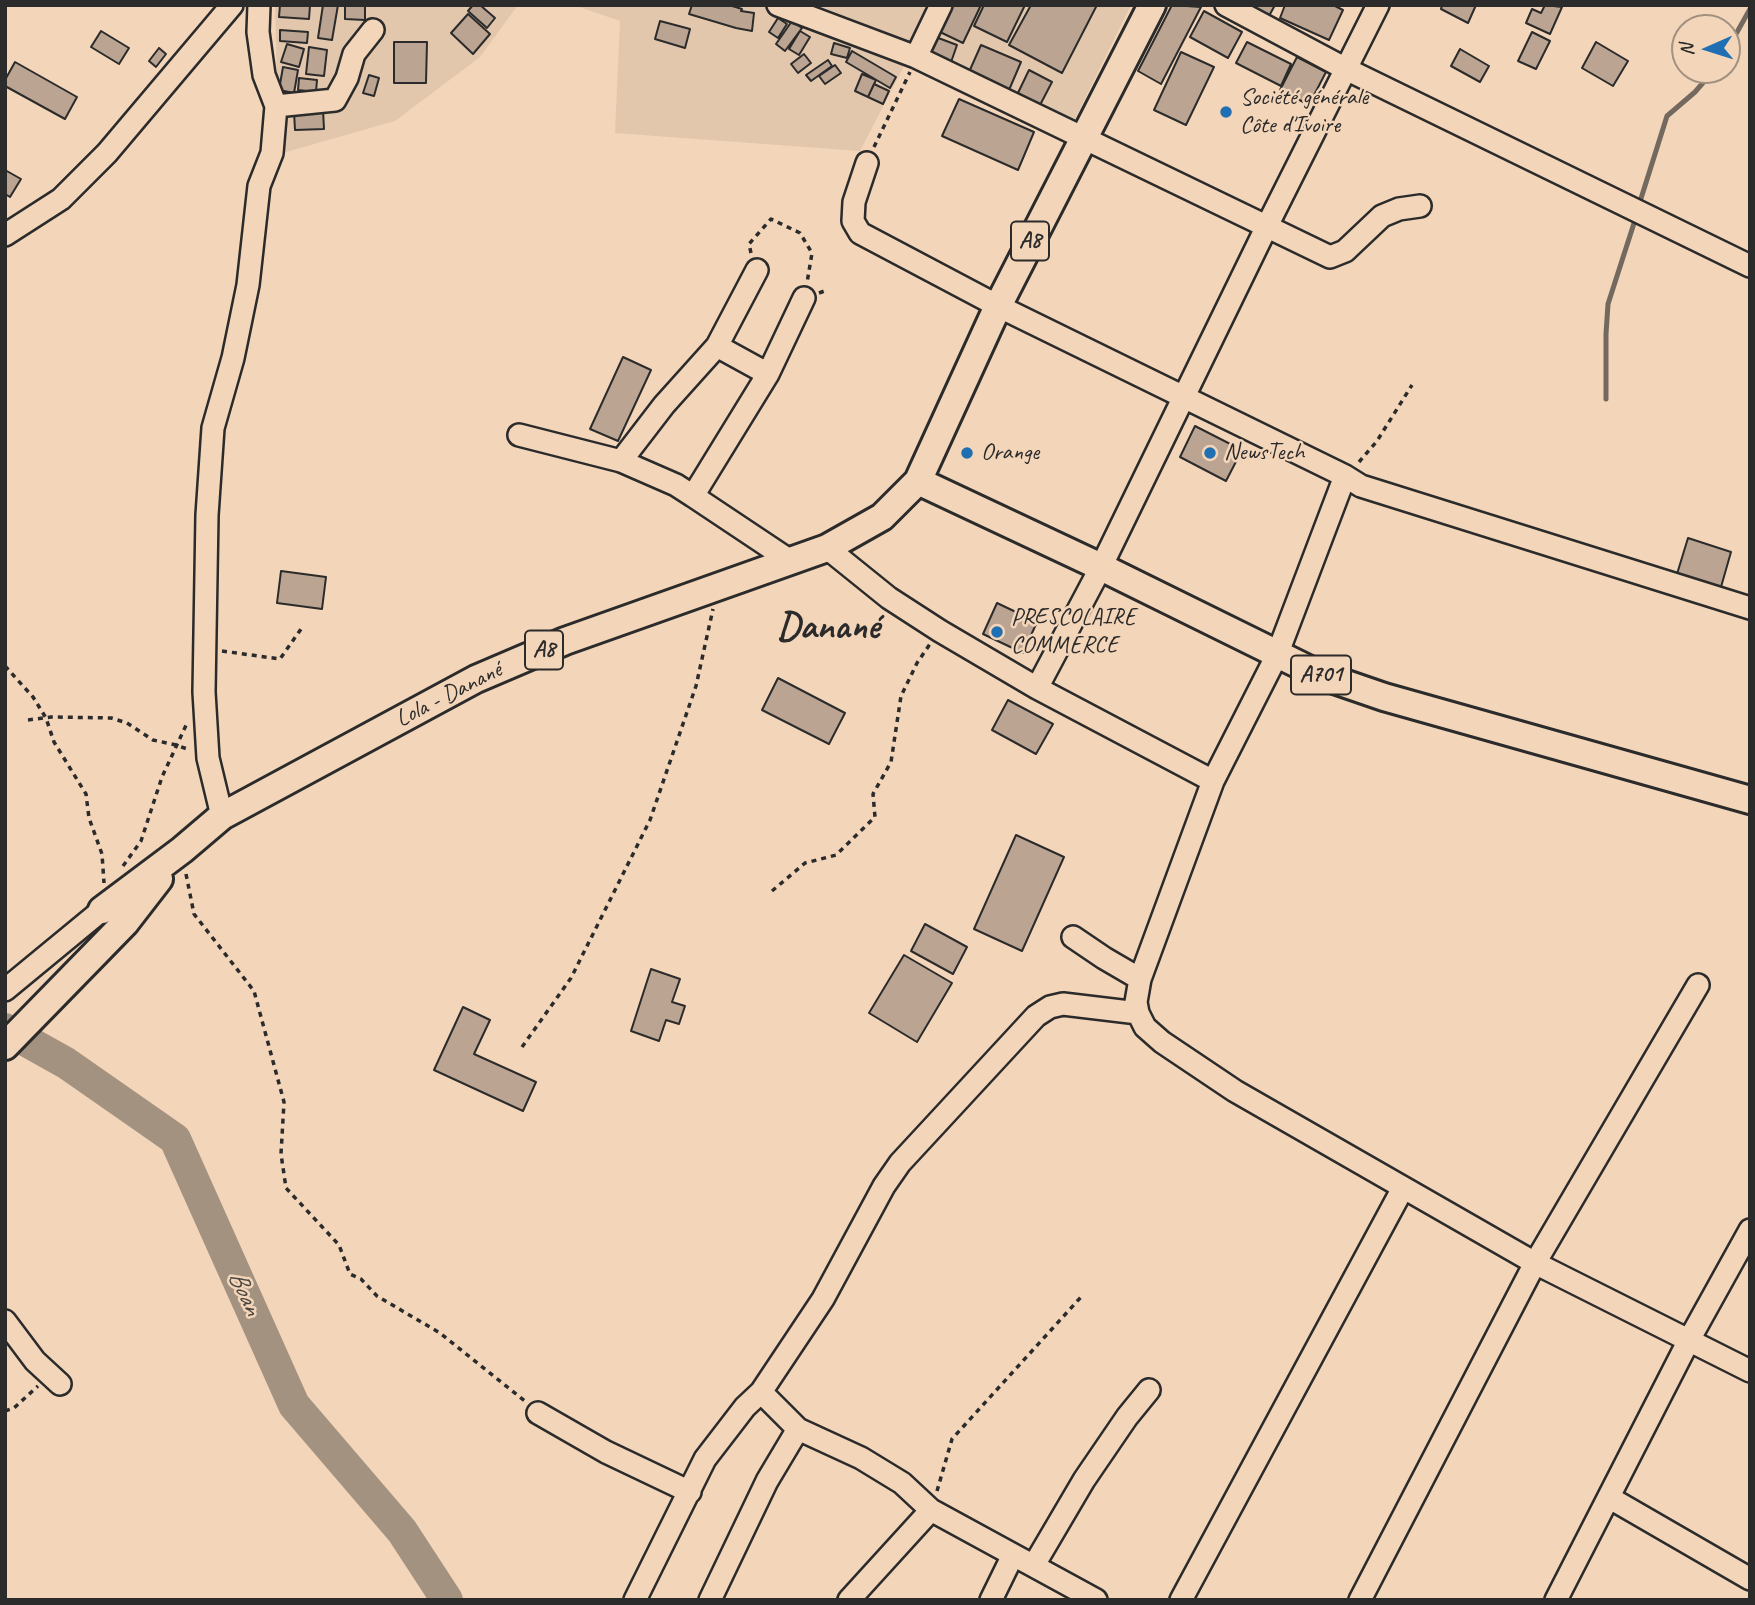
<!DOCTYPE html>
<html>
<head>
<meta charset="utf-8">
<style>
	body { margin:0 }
	#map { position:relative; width:1755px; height:1605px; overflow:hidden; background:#f3d5b9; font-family:Caveat,sans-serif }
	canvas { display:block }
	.frame { position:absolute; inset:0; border:7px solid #2b2b2b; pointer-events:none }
	.north { position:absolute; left:1671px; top:14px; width:70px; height:70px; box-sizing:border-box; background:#f3d5b9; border:2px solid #a39180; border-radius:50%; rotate:267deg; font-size:19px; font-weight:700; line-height:28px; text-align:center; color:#2b2b2b }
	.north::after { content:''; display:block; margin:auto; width:24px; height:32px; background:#1f6fb2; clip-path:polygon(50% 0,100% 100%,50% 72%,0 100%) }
</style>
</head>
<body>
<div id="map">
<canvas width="1755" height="1605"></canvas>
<div class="frame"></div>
<div class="north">N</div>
</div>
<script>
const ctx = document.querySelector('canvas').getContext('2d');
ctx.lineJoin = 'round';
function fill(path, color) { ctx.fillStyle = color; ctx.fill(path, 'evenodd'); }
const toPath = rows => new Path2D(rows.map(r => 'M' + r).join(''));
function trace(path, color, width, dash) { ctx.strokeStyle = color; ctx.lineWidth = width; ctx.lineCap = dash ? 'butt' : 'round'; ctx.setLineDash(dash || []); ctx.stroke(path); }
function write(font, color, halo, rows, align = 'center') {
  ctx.font = font + ' Caveat,sans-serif'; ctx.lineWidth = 5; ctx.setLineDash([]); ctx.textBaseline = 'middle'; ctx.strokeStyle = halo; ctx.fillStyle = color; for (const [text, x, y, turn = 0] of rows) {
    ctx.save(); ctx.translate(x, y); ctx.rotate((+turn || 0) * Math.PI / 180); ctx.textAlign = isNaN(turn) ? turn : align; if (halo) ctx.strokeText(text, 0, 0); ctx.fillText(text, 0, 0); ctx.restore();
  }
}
const built = toPath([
	[275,5,518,5,480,57,395,121,279,154],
	[574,5,1131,5,1064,141,904,66,860,151,615,133,620,21]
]);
const stream = toPath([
	[1727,50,1750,9],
	[1638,208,1667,116,1695,92,1714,70],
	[1606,399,1606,334,1608,304,1636,217]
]);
const river = toPath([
	[5,1029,66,1063,175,1139,294,1405,402,1531,447,1600]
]);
const building = toPath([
	[280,5,310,5,309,19,279,17,280,5],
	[323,5,338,5,332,40,318,38,323,5],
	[345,5,365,5,365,20,345,19,345,5],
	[473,5,480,5,495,18,487,28,468,11,473,5],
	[692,5,729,5,742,9,741,11,754,13,752,31,736,28,689,14,692,5],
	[952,5,981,5,963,43,940,32,952,5],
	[984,5,1025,5,1007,42,974,26,984,5],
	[1031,5,1097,5,1062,73,1009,45,1031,5],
	[1172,5,1201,7,1161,84,1138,71,1172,5],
	[1248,5,1275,5,1269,16,1248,5],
	[1285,5,1333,5,1343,10,1329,40,1280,18,1285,5],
	[1442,5,1476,5,1468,23,1441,9,1442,5],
	[1545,5,1562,7,1550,34,1526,23,1532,9,1541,13,1545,5],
	[1204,11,1242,32,1228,58,1190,37,1204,11],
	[468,14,490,34,473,54,451,33,468,14],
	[778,18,787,24,778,38,769,32,778,18],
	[660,21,690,29,685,48,655,39,660,21],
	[792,21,802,28,785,51,776,44,792,21],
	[280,30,308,32,307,43,280,41,280,30],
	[101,31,129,48,119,64,91,47,101,31],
	[800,31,810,37,799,55,789,49,800,31],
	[1532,32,1550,41,1536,69,1518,61,1532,32],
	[933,36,957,45,950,65,926,56,933,36],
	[394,42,427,42,426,83,394,83,394,42],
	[1247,42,1291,64,1281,86,1236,63,1247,42],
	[1596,42,1628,61,1613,86,1582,68,1596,42],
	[834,43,850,48,847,58,831,54,834,43],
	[287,44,304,49,299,67,281,62,287,44],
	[981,45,1021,62,1009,90,969,72,981,45],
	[309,47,327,50,324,76,306,74,309,47],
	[159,48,166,54,156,67,149,61,159,48],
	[1460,49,1489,66,1480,82,1451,66,1460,49],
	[852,51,896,77,890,88,846,62,852,51],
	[1181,52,1214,67,1186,125,1154,110,1181,52],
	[804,54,811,63,798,73,791,64,804,54],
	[1297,57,1326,72,1309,105,1280,90,1297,57],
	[828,60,832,66,811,81,806,75,828,60],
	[15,62,77,97,65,119,5,86,5,80,15,62],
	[835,65,841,73,825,84,819,76,835,65],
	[283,67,298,70,294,93,279,90,283,67],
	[1029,70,1052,82,1039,107,1017,95,1029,70],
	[862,74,876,80,868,97,855,91,862,74],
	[369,75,379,78,374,96,363,93,369,75],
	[299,78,317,80,316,92,298,90,299,78],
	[874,84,889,91,883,104,868,97,874,84],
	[959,99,1034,132,1018,170,942,136,959,99],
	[323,110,324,129,295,130,294,112,323,110],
	[5,170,21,179,10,197,5,194,5,170],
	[623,357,651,370,618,441,590,429,623,357],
	[1195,426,1242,450,1226,481,1180,457,1195,426],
	[1688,538,1731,552,1721,587,1677,574,1688,538],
	[281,571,326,577,322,609,277,603,281,571],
	[997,603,1037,622,1023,653,983,634,997,603],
	[778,678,845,713,829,744,762,710,778,678],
	[1008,700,1053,724,1036,754,992,730,1008,700],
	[1016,835,1064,857,1022,951,974,929,1016,835],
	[925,924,967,947,953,974,911,951,925,924],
	[904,955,952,983,917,1042,869,1013,904,955],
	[651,969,680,979,672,1002,685,1006,679,1024,666,1020,659,1041,631,1031,651,969],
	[463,1007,490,1020,474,1054,536,1082,523,1111,434,1070,463,1007]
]);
const path = toPath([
	[874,147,910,72],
	[751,253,749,244,771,219,800,233,812,253,807,283],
	[819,293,827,290],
	[1359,462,1377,441,1412,385],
	[222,651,280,659,301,629],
	[5,666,33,697,46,718,54,742,86,794,89,818,102,854,104,883],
	[28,720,51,717,111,718,127,723,153,740,176,745,190,750],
	[123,866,141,841,162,777,188,721],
	[186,874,194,914,254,991,284,1102,281,1154,286,1188,339,1245,350,1274,361,1279,377,1296,440,1333,526,1402],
	[772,891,805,863,836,855,875,817,873,794,891,762,901,696,917,663,930,644],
	[522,1047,571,978,650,820,696,686,713,609],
	[5,1411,14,1408,38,1386],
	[937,1491,952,1439,1081,1297]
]);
const minor = toPath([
	[778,5,916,57,1330,257,1345,251,1382,216,1399,209,1420,206],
	[1226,5,1346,69,1750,266],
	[916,57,941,5],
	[276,106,335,100,347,78,354,54,373,30],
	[867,163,854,202,853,221,860,233,998,306,1345,476,1361,486,1750,608],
	[5,235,61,199,107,153,232,5],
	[757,270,717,346,768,374],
	[519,435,621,461,676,485,693,496],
	[621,461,664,405,717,346],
	[827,548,889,598,940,631,1037,688,1213,781,1140,979,1136,1002,1138,1013,1145,1027,1162,1042,1235,1091,1535,1263,1750,1371],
	[789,560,693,496,768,374,804,298],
	[1037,688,1101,567,1266,228,1378,5],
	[1213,781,1277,655,1345,476],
	[222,816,208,758,204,692,207,515,213,428,233,358,248,285,259,186,272,153,276,106,264,75,258,32,259,5],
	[1073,937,1104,958,1140,979],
	[5,990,102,910],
	[5,1321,35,1361,60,1384],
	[538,1413,606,1452,690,1492],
	[1610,1498,1750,1579],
	[1034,1565,1084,1480,1127,1417,1149,1390],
	[635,1600,705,1459,745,1407,761,1392],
	[710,1600,767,1481,798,1429],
	[849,1600,931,1510],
	[991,1600,1013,1555],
	[1096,1600,931,1510,902,1483,861,1458,798,1429,761,1392,823,1299,884,1186,900,1163,1036,1016,1050,1007,1063,1004,1138,1013],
	[1181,1600,1403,1188],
	[1360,1600,1535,1263,1698,985],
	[1556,1600,1689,1340,1750,1230]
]);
const major = toPath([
	[918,481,1101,567,1320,675,1384,697,1750,800],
	[102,910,182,850,222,816,476,679,565,641,827,548,882,517,918,481,998,306,1152,5],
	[5,1046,125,923,159,879]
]);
const markers = [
	[1226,112,7,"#1f6fb2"],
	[967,453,7,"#1f6fb2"],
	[1210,453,7,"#1f6fb2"],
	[997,632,7,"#1f6fb2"]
];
const shields = [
	[1030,241,38],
	[544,650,38],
	[1321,675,60]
];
const shieldNames = [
	["A8",1030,241],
	["A8",544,650],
	["A701",1321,675]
];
const poiNames = [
	["Société générale",1240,98],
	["Côte d'Ivoire",1240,126],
	["Orange",981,453],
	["NewsTech",1224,453],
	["PRESCOLAIRE",1011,618],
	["COMMERCE",1011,646]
];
const streetNames = [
	["Lola - Danané",449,695,-27]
];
const waterNames = [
	["Boan",244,1293,66]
];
const townNames = [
	["Danané",828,628]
];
fill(built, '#e2c7ad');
trace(stream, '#74695e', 5);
trace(river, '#a49280', 32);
fill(building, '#bba592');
trace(building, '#2b2b2b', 2);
trace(minor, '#2b2b2b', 26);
trace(major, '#2b2b2b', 32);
trace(path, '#2b2b2b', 3.5, [5, 5]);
trace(minor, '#f3d5b9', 21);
trace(major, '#f3d5b9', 26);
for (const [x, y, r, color] of markers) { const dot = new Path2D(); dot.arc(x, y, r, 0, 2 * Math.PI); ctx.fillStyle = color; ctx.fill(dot); trace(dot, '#f3d5b9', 2.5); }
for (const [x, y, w] of shields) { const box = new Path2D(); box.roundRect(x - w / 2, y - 19.5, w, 39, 5); ctx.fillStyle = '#f3d5b9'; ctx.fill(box); trace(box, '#2b2b2b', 2); }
write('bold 23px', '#2b2b2b', null, shieldNames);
write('24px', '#2b2b2b', '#f3d5b9', poiNames, 'left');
write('24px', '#2b2b2b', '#f3d5b9', streetNames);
write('italic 26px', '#494540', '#f3d5b9', waterNames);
write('bold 38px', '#2b2b2b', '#f3d5b9', townNames);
</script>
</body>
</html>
